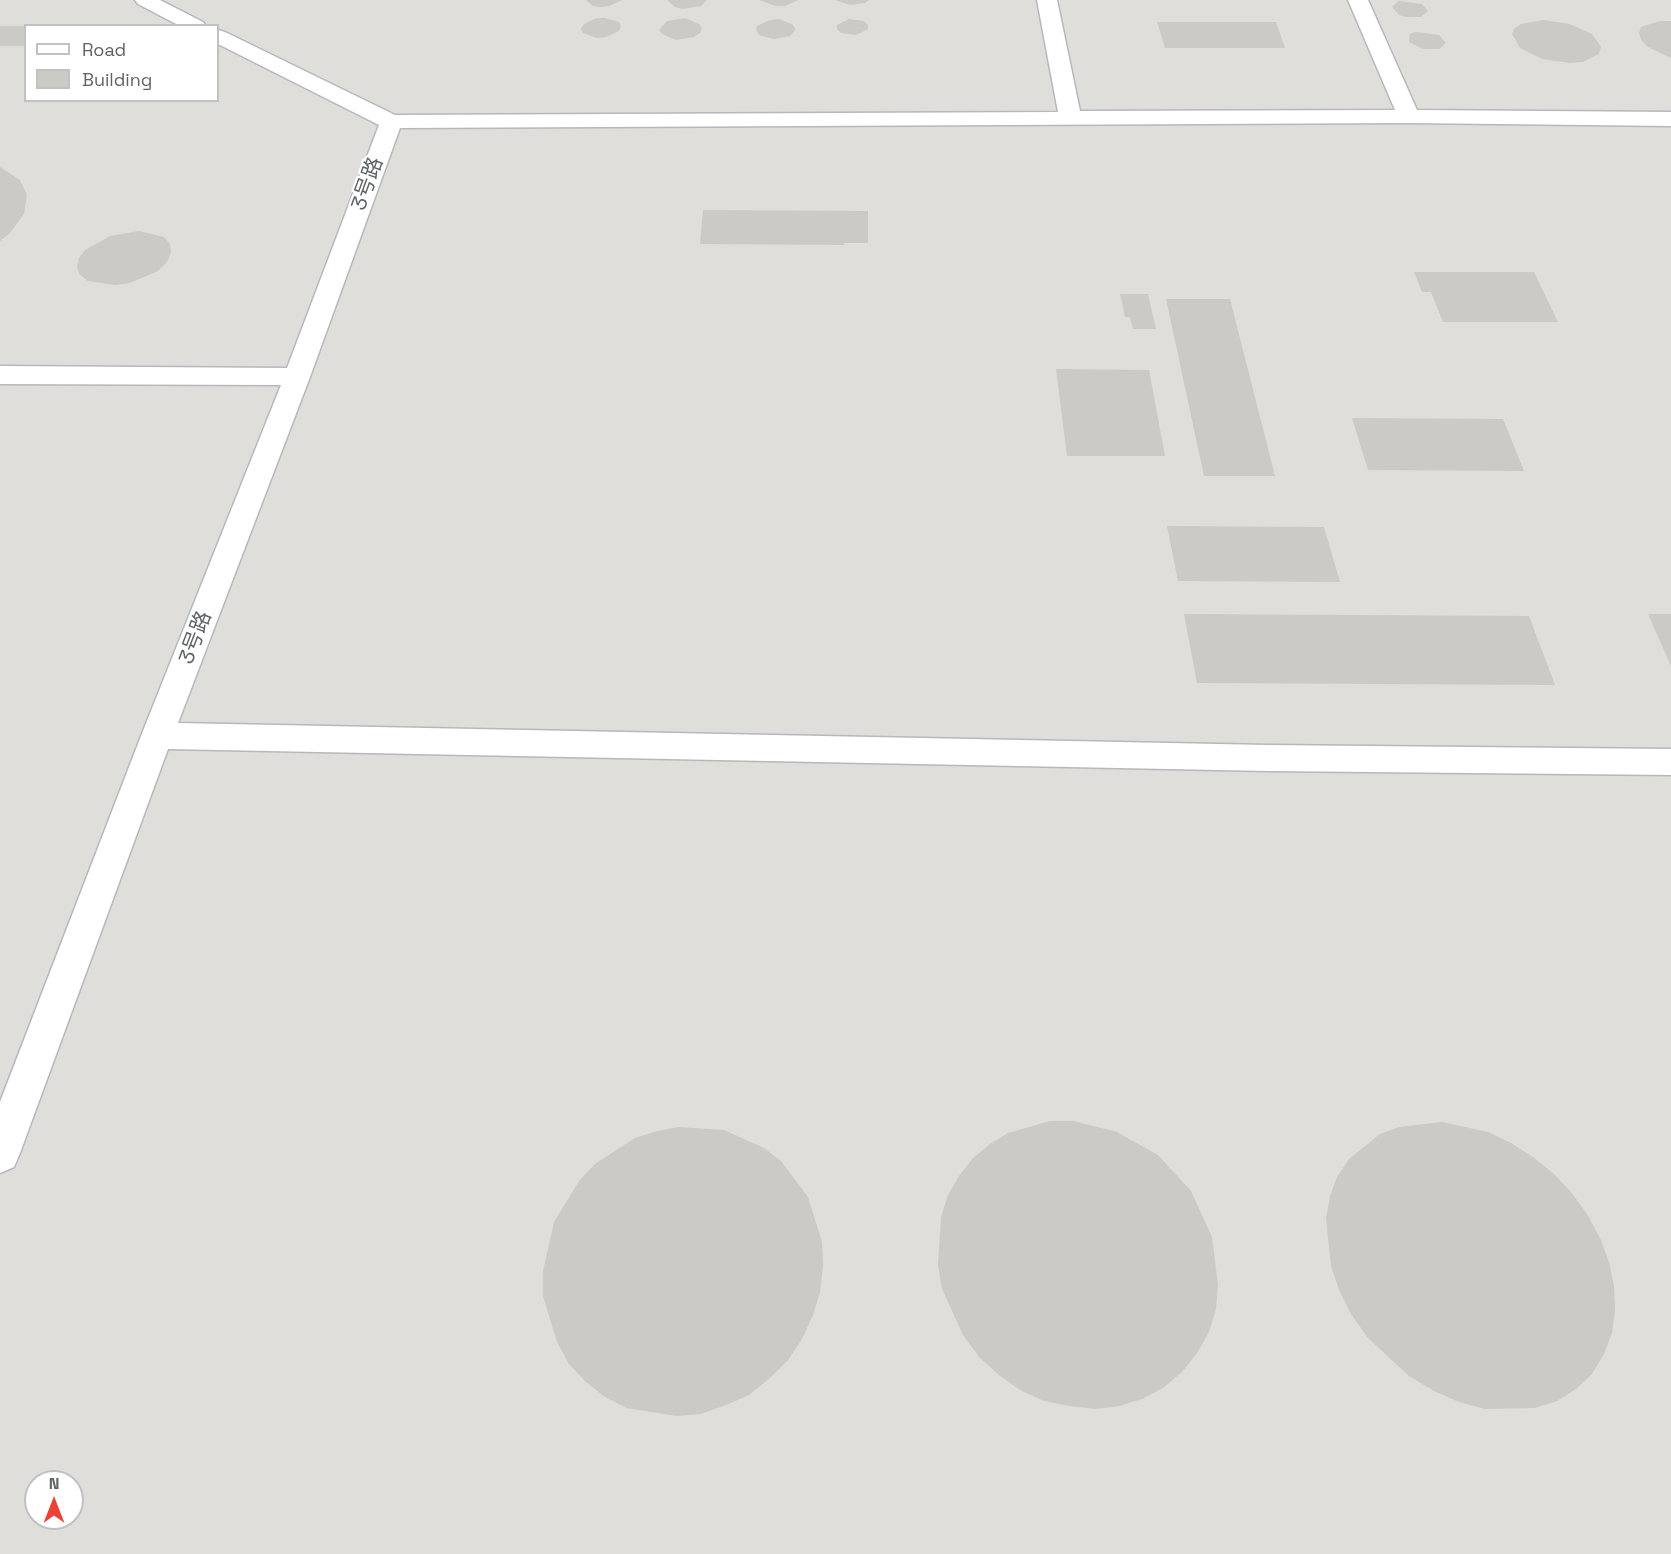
<!DOCTYPE html>
<html>
<head>
<meta charset="utf-8">
<style>
	body { margin:0 }
	#map { position:relative; width:1671px; height:1554px; overflow:hidden; background:#f1efe8; font-family:"Space Grotesk",sans-serif }
	canvas { display:block }
	.legend { position:absolute; left:24px; top:24px; width:195px; height:78px; box-sizing:border-box; background:#fff; border:2px solid #bfc1c3; margin:0; padding:8px 10px; list-style:none; font-size:18px; color:#5f6368 }
	.legend li { display:flex; align-items:center; gap:12px; height:30px }
	.legend b { width:30px; border:2px solid #bfc1c3 }
	.north { position:absolute; left:24px; top:1470px; width:60px; height:60px; box-sizing:border-box; background:#fff; border:2px solid #bfc1c3; border-radius:50%; rotate:0deg; font-size:16px; font-weight:700; line-height:24px; text-align:center; color:#5f6368 }
	.north::after { content:''; display:block; margin:auto; width:21px; height:27px; background:#ea4335; clip-path:polygon(50% 0,100% 100%,50% 72%,0 100%) }
</style>
</head>
<body>
<div id="map">
<canvas width="1671" height="1554"></canvas>
<ul class="legend">
<li><b style="height:8px;background:#fff"></b>Road</li>
<li><b style="height:16px;background:#cccac5"></b>Building</li>
</ul>
<div class="north">N</div>
</div>
<script>
const ctx = document.querySelector('canvas').getContext('2d');
ctx.lineJoin = 'round';
function fill(path, color) { ctx.fillStyle = color; ctx.fill(path, 'evenodd'); }
const toPath = rows => new Path2D(rows.map(r => 'M' + r).join(''));
function trace(path, color, width, dash) { ctx.strokeStyle = color; ctx.lineWidth = width; ctx.lineCap = dash ? 'butt' : 'round'; ctx.setLineDash(dash || []); ctx.stroke(path); }
function write(font, color, halo, rows, align = 'center') {
  ctx.font = font + ' "Space Grotesk","Noto Sans SC",sans-serif'; ctx.lineWidth = 4.5; ctx.setLineDash([]); ctx.textBaseline = 'middle'; ctx.strokeStyle = halo; ctx.fillStyle = color; for (const [text, x, y, turn = 0] of rows) {
    ctx.save(); ctx.translate(x, y); ctx.rotate((+turn || 0) * Math.PI / 180); ctx.textAlign = isNaN(turn) ? turn : align; if (halo) ctx.strokeText(text, 0, 0); ctx.fillText(text, 0, 0); ctx.restore();
  }
}
const industrial = toPath([
	[0,0,1671,0,1671,1554,0,1554],
	[26,26,218,26,218,100,26,100],
	[36,1482,72,1482,72,1518,36,1518]
]);
const building = toPath([
	[586,0,622,0,609,6,601,7,593,6],
	[667,0,707,0,701,6,683,9,675,7],
	[759,0,798,0,785,6,776,6],
	[835,0,869,0,865,3,850,5],
	[1399,1,1422,4,1428,11,1421,17,1406,17,1399,15,1392,7],
	[596,18,605,18,619,22,621,26,619,31,606,37,597,38,583,33,581,29,583,25],
	[685,18,699,24,702,28,700,33,694,37,676,40,662,34,659,30,667,21],
	[778,19,792,24,795,28,794,32,790,36,774,39,759,35,756,30,757,26,770,20],
	[849,19,864,21,868,25,868,29,856,35,841,33,837,29,837,25],
	[1543,20,1570,24,1592,34,1601,47,1599,54,1583,62,1570,63,1542,59,1520,48,1512,34,1514,29,1521,24],
	[1660,21,1671,21,1671,58,1648,47,1641,40,1639,33,1641,27],
	[1157,22,1276,22,1285,48,1165,48],
	[0,26,26,26,26,46,0,46],
	[1415,32,1439,35,1446,43,1439,49,1423,49,1409,42,1410,34],
	[0,167,20,180,27,195,24,214,10,233,0,241],
	[703,210,868,211,868,243,844,243,844,245,700,244],
	[139,231,164,237,170,244,171,253,167,262,158,271,130,283,115,285,88,281,80,275,77,267,79,258,85,250,110,236],
	[1414,272,1534,272,1558,322,1443,322,1431,292,1422,292],
	[1120,294,1148,294,1156,329,1133,329,1130,317,1125,317],
	[1166,299,1230,299,1275,476,1204,476],
	[1056,369,1149,370,1165,456,1067,456],
	[1352,418,1503,419,1524,471,1368,470],
	[1167,526,1324,527,1340,582,1178,581],
	[1184,614,1529,616,1555,685,1197,683],
	[1648,614,1671,614,1671,666],
	[1050,1121,1073,1121,1117,1132,1158,1155,1191,1191,1212,1237,1218,1285,1216,1309,1209,1332,1197,1353,1182,1372,1163,1388,1142,1399,1119,1406,1095,1409,1069,1406,1044,1401,1020,1390,999,1375,979,1357,963,1335,942,1289,938,1265,941,1217,948,1195,959,1176,973,1158,990,1144,1008,1133],
	[1442,1122,1488,1132,1511,1143,1533,1157,1554,1174,1571,1192,1587,1214,1600,1238,1609,1262,1614,1286,1615,1310,1612,1333,1604,1354,1592,1374,1576,1389,1557,1401,1535,1408,1485,1409,1459,1402,1434,1391,1409,1376,1368,1338,1351,1314,1339,1290,1331,1266,1326,1218,1330,1196,1337,1177,1349,1159,1380,1134,1399,1127],
	[679,1127,724,1130,764,1148,781,1161,808,1197,822,1242,823,1266,820,1292,813,1315,802,1339,788,1360,770,1378,749,1395,726,1405,701,1414,676,1416,627,1408,605,1397,586,1382,569,1364,557,1342,543,1296,543,1271,554,1222,579,1181,595,1164,635,1138,657,1131]
]);
const minor = toPath([
	[135,0,160,0,203,22,206,26,180,26,138,4,135,0],
	[1037,0,1057,0,1080,111,1395,110,1348,0,1368,0,1417,110,1671,112,1671,126,1409,123,400,128,310,377,178,723,1268,745,1671,749,1671,775,1268,771,168,749,20,1153,14,1167,0,1173,0,1102,141,736,281,385,0,384,0,366,287,368,379,125,218,44,218,30,225,32,395,115,1058,112,1037,0]
]);
const streetNames = [
	["3号路",368,184,-70],
	["3号路",196,638,-69]
];
fill(industrial, '#e0deda');
fill(building, '#cccac5');
trace(minor, '#b5b8bc', 3);
fill(minor, '#fff');
write('21px', '#5f6368', '#fff', streetNames);
</script>
</body>
</html>
